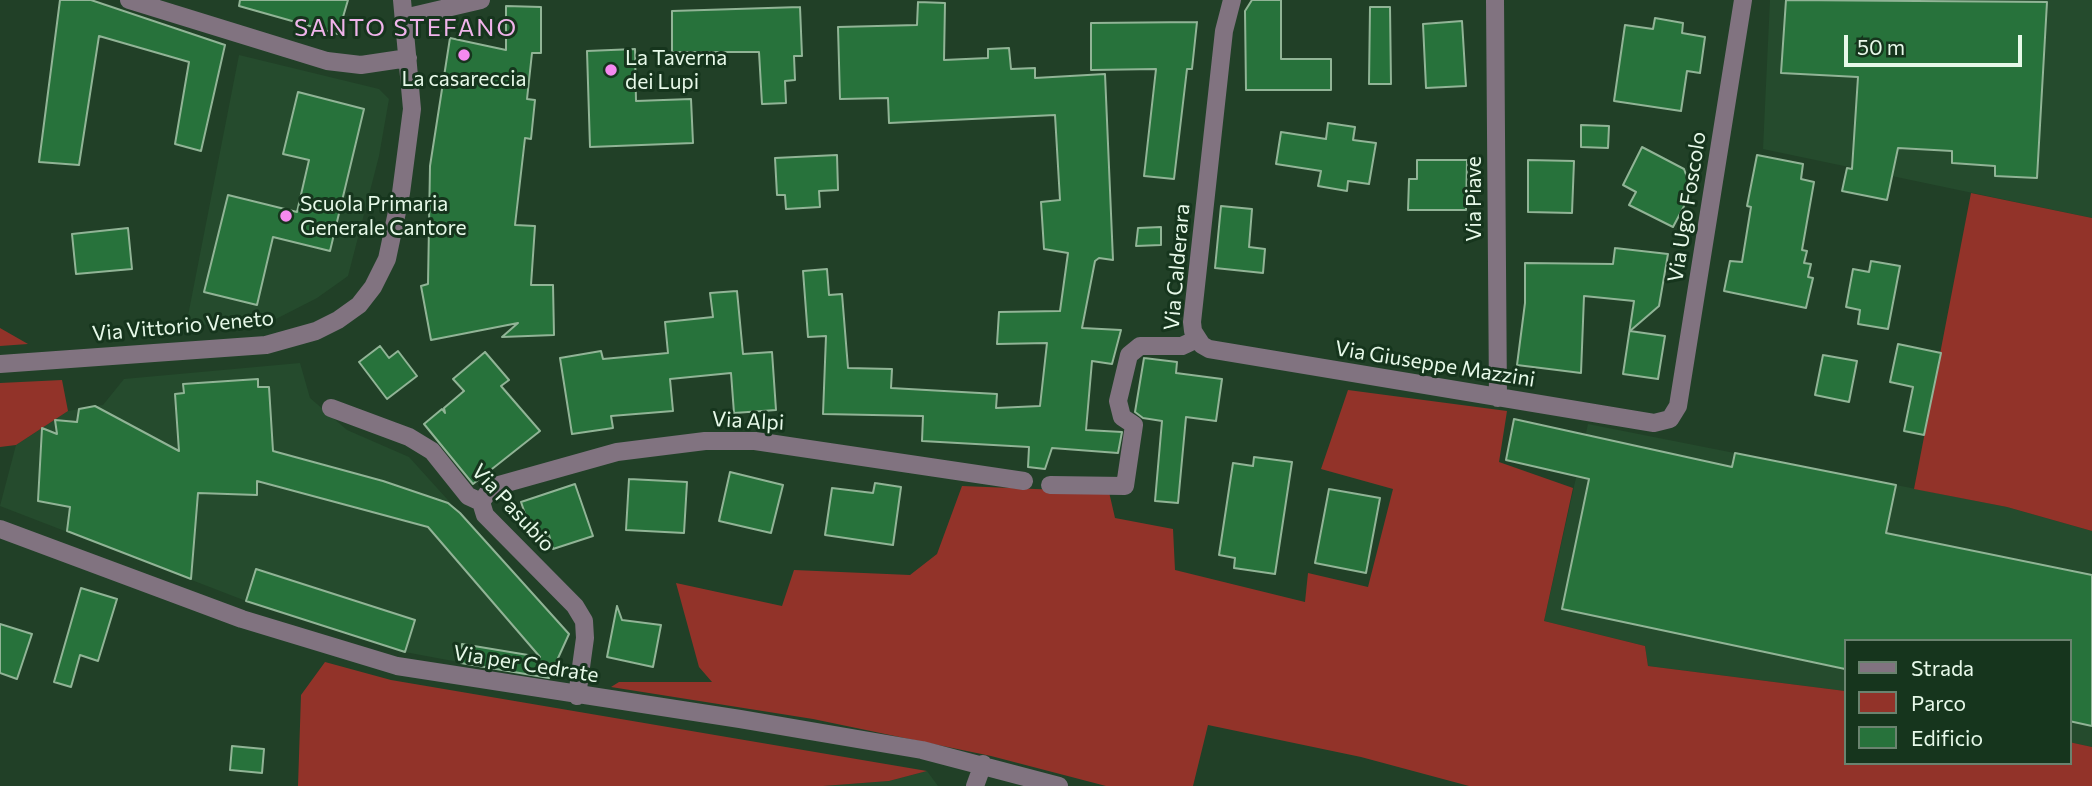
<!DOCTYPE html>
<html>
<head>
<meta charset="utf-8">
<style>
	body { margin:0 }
	#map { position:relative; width:2092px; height:786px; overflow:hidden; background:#214027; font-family:Commissioner,sans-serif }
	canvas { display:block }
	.legend { position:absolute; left:1844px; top:639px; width:228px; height:126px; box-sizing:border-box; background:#16351d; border:2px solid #6a836f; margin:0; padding:9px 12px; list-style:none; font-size:21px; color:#e7f9e9 }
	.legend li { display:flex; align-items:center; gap:14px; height:35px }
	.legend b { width:35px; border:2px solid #6a836f }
	.scale { position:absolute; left:1844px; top:35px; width:178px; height:32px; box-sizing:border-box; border:4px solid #e7f9e9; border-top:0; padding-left:9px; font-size:21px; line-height:24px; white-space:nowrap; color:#e7f9e9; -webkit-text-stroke:5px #16351d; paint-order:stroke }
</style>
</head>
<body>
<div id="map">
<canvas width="2092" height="786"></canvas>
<ul class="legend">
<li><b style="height:9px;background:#817380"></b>Strada</li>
<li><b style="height:19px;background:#923329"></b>Parco</li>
<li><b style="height:19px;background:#27723b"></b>Edificio</li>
</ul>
<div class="scale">50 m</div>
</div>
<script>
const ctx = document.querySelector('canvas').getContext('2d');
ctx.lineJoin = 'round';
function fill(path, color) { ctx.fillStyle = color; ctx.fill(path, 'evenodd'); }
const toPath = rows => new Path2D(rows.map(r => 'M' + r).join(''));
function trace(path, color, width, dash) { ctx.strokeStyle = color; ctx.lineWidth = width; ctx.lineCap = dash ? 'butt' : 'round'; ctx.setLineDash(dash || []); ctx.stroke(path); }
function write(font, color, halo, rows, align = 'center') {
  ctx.font = font + ' Commissioner,sans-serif'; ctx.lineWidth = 6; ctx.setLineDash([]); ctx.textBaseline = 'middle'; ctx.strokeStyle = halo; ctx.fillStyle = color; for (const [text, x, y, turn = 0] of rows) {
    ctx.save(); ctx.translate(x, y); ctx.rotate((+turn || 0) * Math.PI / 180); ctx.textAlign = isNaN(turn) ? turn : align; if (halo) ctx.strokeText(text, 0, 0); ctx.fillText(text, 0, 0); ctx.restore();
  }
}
const built = toPath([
	[1770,0,2092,0,2092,218,1763,149],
	[239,55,379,89,389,99,379,156,348,276,317,298,274,320,186,326],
	[300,363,310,398,347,430,409,457,569,634,549,679,405,652,246,601,0,506,16,445,68,411,103,405,124,379],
	[1588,424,2007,507,2092,531,2092,747,2069,742,2069,641,1845,641,1845,691,1648,666,1645,646,1544,621],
	[927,771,938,786,823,786,889,781]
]);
const green = toPath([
	[1971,193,2092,218,2092,531,2007,507,1914,489],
	[0,328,28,344,0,346],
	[62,380,68,411,16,445,0,447,0,383],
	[1348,390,1507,411,1499,462,1573,488,1544,621,1645,646,1648,666,1845,691,1845,763,2069,763,2069,742,2092,747,2092,786,1469,786,1361,757,1208,725,1193,786,1106,786,991,756,813,719,611,687,619,682,712,682,699,667,676,583,782,606,794,570,910,575,937,554,962,486,1109,492,1115,518,1173,529,1175,570,1305,602,1308,573,1368,587,1393,489,1321,469],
	[325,662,391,680,927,771,889,781,823,786,298,786,301,695]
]);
const building = toPath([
	[60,0,91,0,225,45,201,151,175,144,189,62,99,36,79,165,39,162,60,0],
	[240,0,348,0,338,34,239,6,240,0],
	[1252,0,1281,0,1281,59,1331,59,1331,90,1246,90,1245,11,1252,0],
	[1786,0,2047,2,2037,178,1995,176,1995,166,1952,163,1952,151,1898,148,1887,200,1842,191,1847,168,1852,169,1858,77,1781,73,1786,0],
	[918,2,945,3,944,60,988,58,988,49,1009,48,1011,69,1035,68,1035,78,1105,74,1113,260,1099,258,1095,261,1082,328,1121,330,1112,364,1092,361,1086,430,1122,432,1118,453,1052,448,1045,469,1028,467,1029,447,922,441,923,416,823,414,826,336,808,337,803,271,827,269,829,295,842,294,848,368,892,369,891,388,997,394,996,408,1040,406,1047,343,997,344,999,312,1060,311,1068,253,1044,249,1041,202,1060,200,1055,115,889,123,888,98,840,99,838,27,917,25,918,2],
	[506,6,541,7,541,53,532,53,527,99,535,100,531,139,525,138,515,225,535,226,531,285,553,285,554,335,502,337,518,323,431,340,421,286,428,284,430,166,450,38,506,50,506,6],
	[800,7,802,56,794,56,795,80,785,81,786,103,762,104,759,52,672,52,672,11,800,7],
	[1370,7,1390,7,1391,84,1369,84,1370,7],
	[1655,18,1683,23,1682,33,1705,37,1700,73,1687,71,1681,111,1614,101,1625,25,1653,29,1655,18],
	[1462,21,1466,86,1426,88,1423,24,1462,21],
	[1197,22,1192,69,1187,69,1174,179,1144,176,1156,69,1091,70,1091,23,1197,22],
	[635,49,636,101,691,99,693,143,590,147,587,51,635,49],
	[298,92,364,109,330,251,273,237,257,305,204,292,228,195,297,212,309,160,283,154,298,92],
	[1328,123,1355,127,1353,140,1376,143,1369,184,1348,181,1347,191,1318,186,1321,171,1276,164,1281,132,1326,139,1328,123],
	[1581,125,1609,126,1608,148,1581,147,1581,125],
	[1642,147,1684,169,1692,191,1673,227,1629,205,1636,192,1623,185,1642,147],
	[837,155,838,190,819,191,820,207,786,209,785,195,777,195,775,158,837,155],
	[1757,155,1803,164,1801,179,1814,182,1802,250,1807,251,1804,263,1811,264,1808,277,1813,278,1806,308,1724,291,1730,261,1742,262,1751,207,1747,206,1757,155],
	[1417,160,1467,160,1466,210,1408,210,1409,179,1417,179,1417,160],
	[1528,160,1574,161,1572,213,1528,212,1528,160],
	[1221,206,1252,209,1249,247,1265,249,1263,273,1215,268,1221,206],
	[1161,227,1161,245,1136,246,1138,228,1161,227],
	[128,228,132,269,76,274,72,234,128,228],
	[1615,248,1668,254,1659,306,1630,331,1665,336,1658,379,1623,374,1634,301,1584,296,1581,373,1517,365,1525,303,1525,263,1613,264,1615,248],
	[1871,261,1900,266,1888,329,1858,324,1860,310,1846,307,1853,269,1869,272,1871,261],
	[737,291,743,354,772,352,776,410,734,413,731,373,670,379,673,411,611,416,613,428,572,434,560,358,601,351,603,359,668,353,665,322,713,317,710,293,737,291],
	[1898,344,1941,353,1924,435,1904,431,1913,387,1890,382,1898,344],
	[380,346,389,358,398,351,417,376,387,399,359,362,380,346],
	[485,352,509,380,501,386,540,431,473,484,424,424,442,409,445,413,444,408,464,391,453,379,485,352],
	[1823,355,1857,361,1849,402,1815,395,1823,355],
	[1144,358,1177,362,1176,373,1222,379,1216,421,1186,417,1178,503,1155,501,1162,421,1143,418,1135,412,1144,358],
	[258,379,258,387,269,387,273,451,383,481,448,503,460,513,569,634,549,678,461,663,462,644,540,657,428,527,257,481,257,495,198,493,191,579,67,531,70,507,38,501,42,428,57,434,55,420,77,422,79,409,95,406,179,451,175,394,184,393,183,384,258,379],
	[1514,419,1732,467,1735,453,1896,485,1886,533,2092,575,2092,726,2069,721,2069,641,1845,641,1845,669,1562,609,1589,479,1506,460,1514,419],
	[1254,457,1292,462,1275,574,1234,568,1235,558,1219,555,1233,463,1253,466,1254,457],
	[730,472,783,485,771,533,719,521,730,472],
	[629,479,687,482,684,533,626,530,629,479],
	[875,483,901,487,893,545,825,535,832,488,873,493,875,483],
	[575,484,593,536,553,549,549,535,534,540,521,502,575,484],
	[1329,489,1380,498,1366,573,1315,563,1329,489],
	[256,569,415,620,405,652,246,601,256,569],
	[81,588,117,599,98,661,80,655,71,687,54,682,81,588],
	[617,606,622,620,661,625,653,667,607,657,617,606],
	[0,624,32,634,17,679,0,673,0,624],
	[232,746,264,749,262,773,230,770,232,746]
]);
const minor = toPath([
	[129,0,327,61,361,65,408,58],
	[1232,0,1224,31,1192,322,1193,331,1202,345,1209,349,1654,423,1670,419,1678,406,1743,0],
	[1495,0,1498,398],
	[404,18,481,0],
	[0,364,266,345,316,331,338,320,359,305,373,287,387,259,401,193,412,109,402,0],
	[331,408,409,437,432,451,468,496,481,502,485,515,575,606,584,621,585,638,577,696],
	[1050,485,1125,486,1134,425,1122,417,1118,401,1129,355,1140,346,1182,346,1197,339],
	[481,502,492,487,617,452,705,441,755,441,1024,481],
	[0,529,242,619,397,666,740,719,922,750,1059,786],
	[975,786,983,764]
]);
const markers = [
	[464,55,7,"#f589ef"],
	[611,70,7,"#f589ef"],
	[286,216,7,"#f589ef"]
];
const poiNames = [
	["La Taverna",625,58],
	["dei Lupi",625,82],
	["La casareccia",464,79,"center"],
	["Scuola Primaria",300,204],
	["Generale Cantore",300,228]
];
const streetNames = [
	["Via Piave",1474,199,-90],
	["Via Ugo Foscolo",1687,207,-81],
	["Via Calderara",1177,267,-85],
	["Via Vittorio Veneto",183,326,-5],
	["Via Giuseppe Mazzini",1435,364,9],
	["Via Alpi",748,421,3],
	["Via Pasubio",513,508,47],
	["Via per Cedrate",526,664,9]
];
const quarterNames = [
	["SANTO STEFANO",406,28]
];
fill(built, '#254b2d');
fill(green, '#923329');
fill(building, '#27723b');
trace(building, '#91b496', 2);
trace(minor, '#817380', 18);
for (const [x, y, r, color] of markers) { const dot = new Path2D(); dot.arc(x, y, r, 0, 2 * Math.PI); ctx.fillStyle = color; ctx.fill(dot); trace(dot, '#16351d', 2.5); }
write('21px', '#e7f9e9', '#16351d', poiNames, 'left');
write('21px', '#e7f9e9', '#16351d', streetNames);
ctx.letterSpacing = '2px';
write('24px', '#f0b4eb', '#16351d', quarterNames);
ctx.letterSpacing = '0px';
</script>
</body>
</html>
